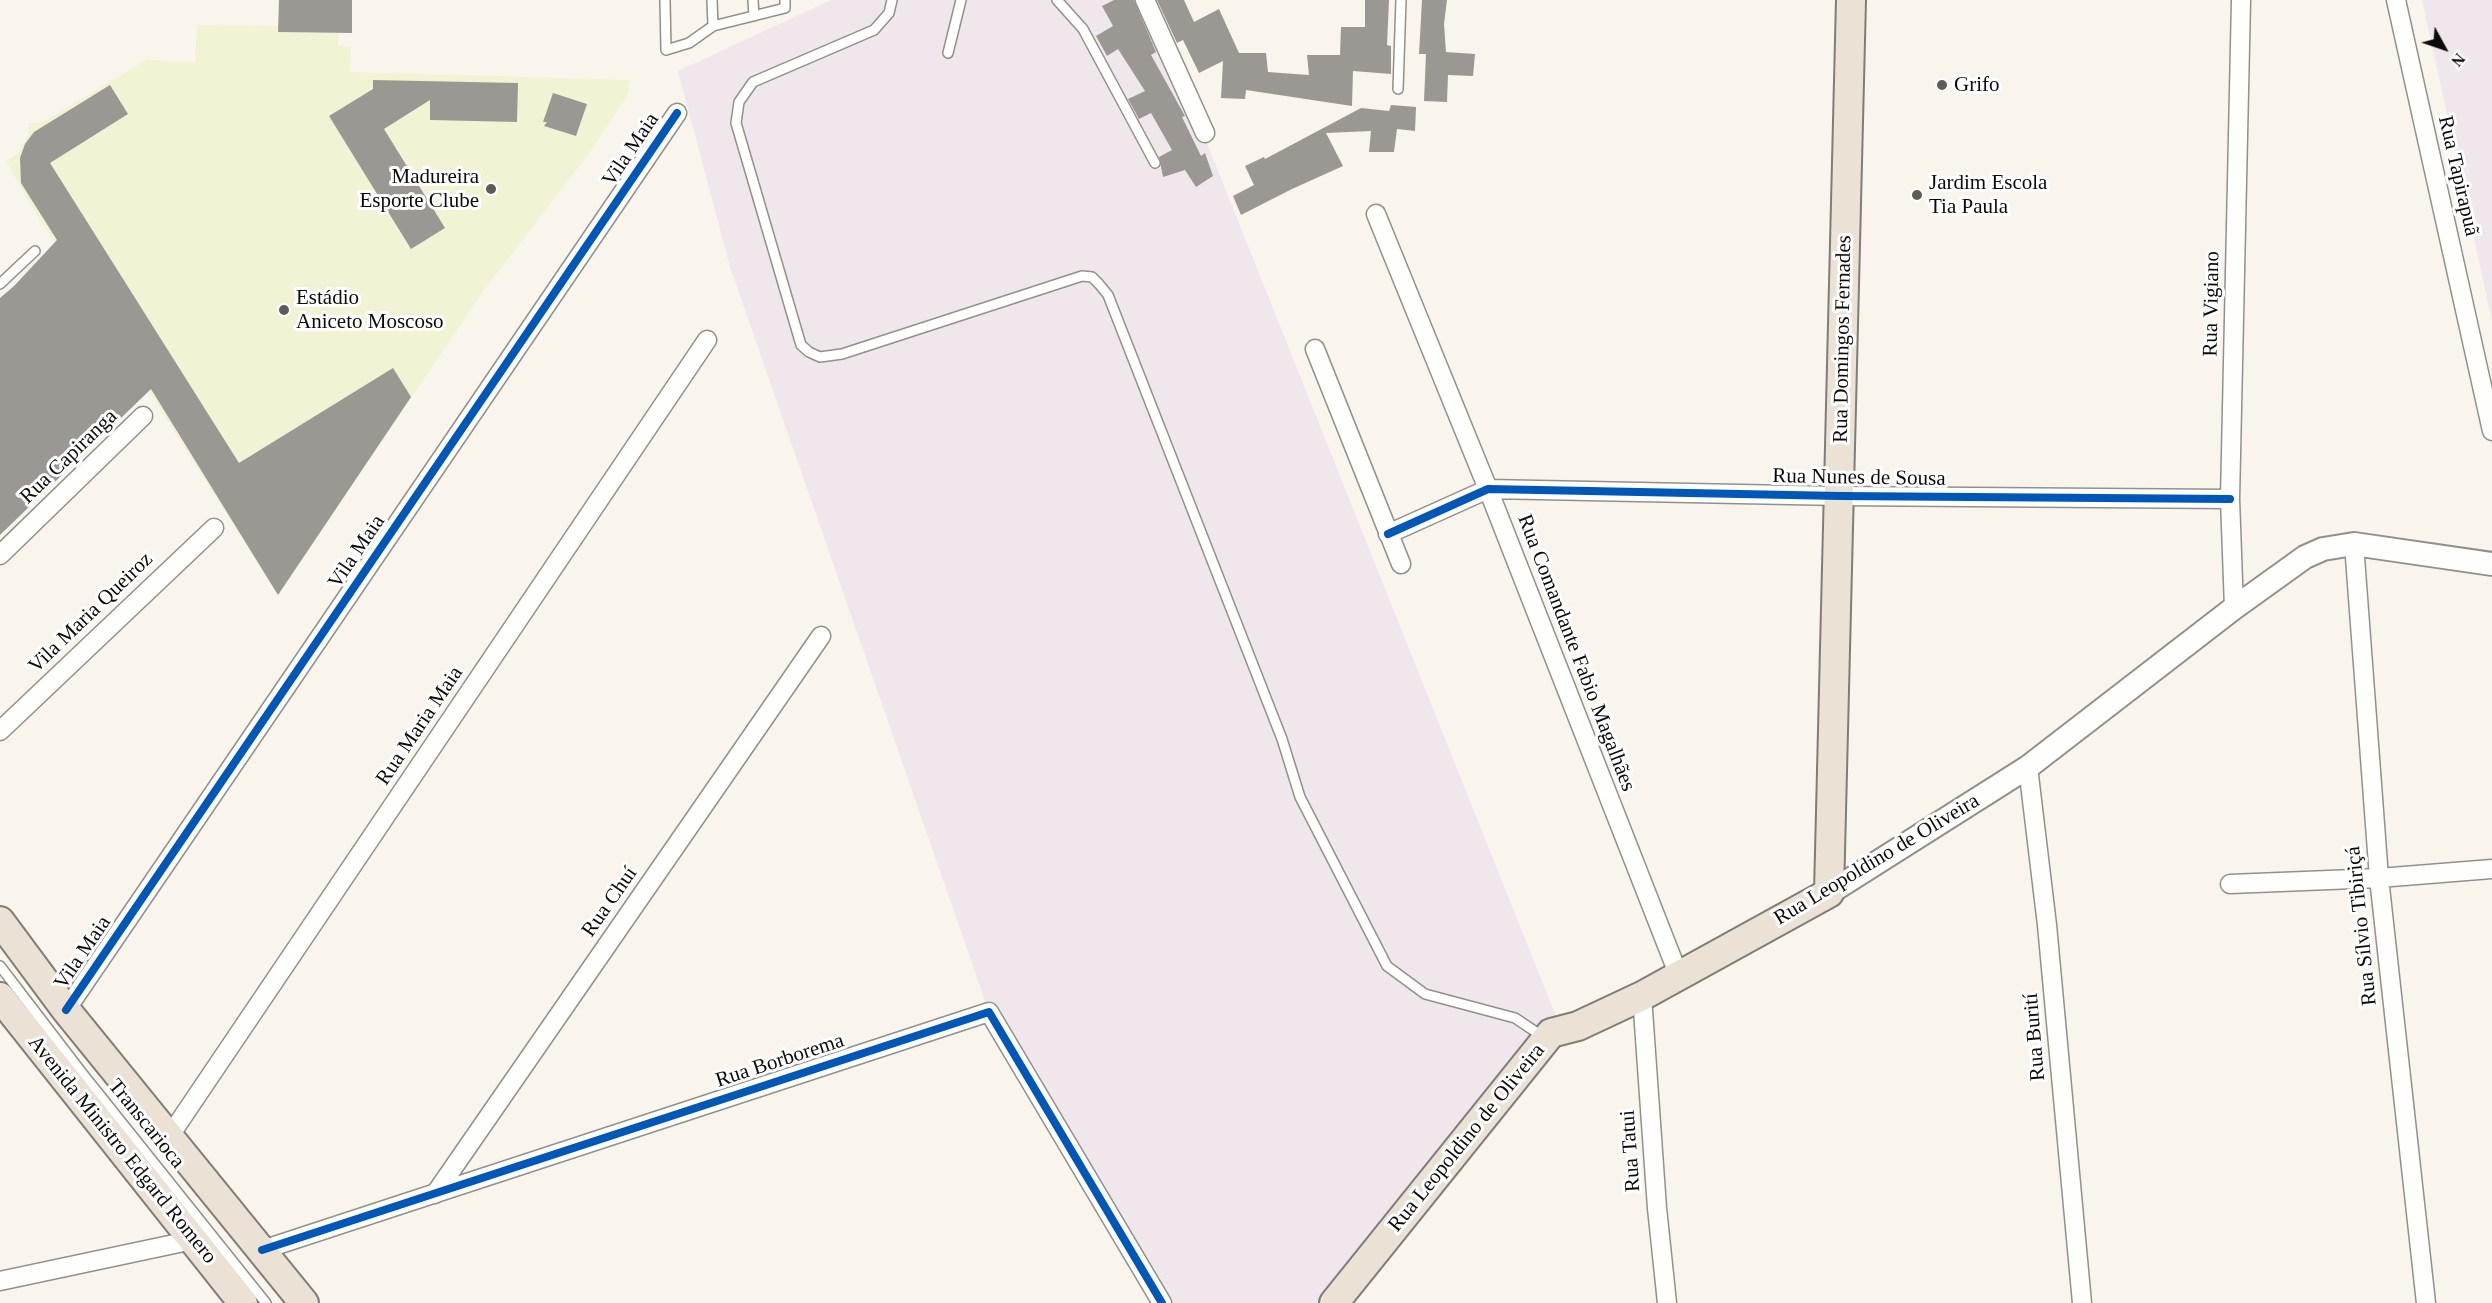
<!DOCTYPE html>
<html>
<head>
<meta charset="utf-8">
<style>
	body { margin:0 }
	#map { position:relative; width:2492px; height:1303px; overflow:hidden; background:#f9f5ec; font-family:"Times New Roman",serif }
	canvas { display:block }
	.north { position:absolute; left:2414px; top:18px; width:60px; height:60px; -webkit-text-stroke:4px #fff; paint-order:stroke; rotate:130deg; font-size:16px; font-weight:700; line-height:24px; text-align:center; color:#0a0a0a }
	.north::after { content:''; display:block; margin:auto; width:21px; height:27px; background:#0a0a0a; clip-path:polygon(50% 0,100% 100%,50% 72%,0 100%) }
</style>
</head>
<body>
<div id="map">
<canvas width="2492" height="1303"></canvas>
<div class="north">N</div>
</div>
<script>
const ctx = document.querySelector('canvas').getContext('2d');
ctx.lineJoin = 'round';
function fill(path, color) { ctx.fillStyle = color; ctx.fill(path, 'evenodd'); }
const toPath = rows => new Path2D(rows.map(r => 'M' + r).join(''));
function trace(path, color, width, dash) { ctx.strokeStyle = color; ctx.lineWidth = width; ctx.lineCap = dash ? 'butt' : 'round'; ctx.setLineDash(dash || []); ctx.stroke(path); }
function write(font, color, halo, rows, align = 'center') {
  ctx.font = font + ' "Times New Roman",serif'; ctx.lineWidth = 6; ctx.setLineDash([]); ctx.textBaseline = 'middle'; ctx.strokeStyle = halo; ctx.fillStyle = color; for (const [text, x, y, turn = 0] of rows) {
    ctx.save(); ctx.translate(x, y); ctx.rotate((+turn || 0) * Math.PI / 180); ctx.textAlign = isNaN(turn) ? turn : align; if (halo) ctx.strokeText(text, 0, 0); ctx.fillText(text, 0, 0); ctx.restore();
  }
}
const industrial = toPath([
	[831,0,1145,0,1188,96,1566,1041,1355,1303,1163,1303,989,1012,730,267,678,71],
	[2422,0,2492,0,2492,321]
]);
const pitch = toPath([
	[197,25,278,26,279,32,338,33,338,46,351,46,350,72,630,80,629,89,623,103,591,151,484,290,278,595,32,207,6,161,19,152,28,136,29,123,43,122,146,60,195,62]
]);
const building = toPath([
	[279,0,352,0,352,33,278,32],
	[1114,0,1134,0,1156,52,1151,55,1185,116,1182,117,1201,156,1205,153,1213,176,1196,187,1185,170,1163,177,1159,157,1172,150,1151,113,1139,119,1128,99,1145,91,1118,49,1107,56,1096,36,1113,26,1102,6],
	[1157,0,1184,0,1194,22,1219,9,1239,53,1266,53,1268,72,1309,75,1307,55,1340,55,1341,27,1365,27,1365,0,1389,0,1387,45,1391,46,1391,74,1353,71,1352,106,1246,90,1245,99,1221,98,1223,61,1199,73,1183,40,1177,43],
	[1422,0,1447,0,1444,24,1446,52,1475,54,1473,76,1448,75,1447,102,1424,101,1426,54,1419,54],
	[373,80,518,83,517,122,430,120,430,100,384,129,445,228,411,249,329,116,373,89],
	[110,85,128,114,50,163,239,463,393,368,411,397,278,595,151,389,0,535,0,298,14,286,57,240,21,183,20,158,25,144,34,132],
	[553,93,587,104,576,136,544,126,547,122,543,122],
	[1391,105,1416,107,1415,131,1397,129,1394,152,1369,152,1371,131,1326,133,1343,166,1292,189,1241,215,1233,196,1254,185,1245,166,1264,157,1265,159,1361,108,1389,111]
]);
const service = toPath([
	[665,0,666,50,689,43,713,26,712,0],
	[753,0,754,16],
	[892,0,889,13,874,30,753,82,739,102,736,123,801,345,809,352,820,357,842,354,1082,276,1092,277,1099,284,1108,295,1282,739,1300,797,1387,966,1425,994,1515,1018,1536,1032,1546,1033],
	[1057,0,1083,29,1155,163],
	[713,26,785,8,785,0],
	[948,53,961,0],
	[1398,89,1401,0],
	[0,284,35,251],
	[0,966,82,1073,266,1303]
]);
const minor = toPath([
	[1145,0,1205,133],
	[2396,0,2492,431],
	[1376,214,1488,489,1679,976],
	[1315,349,1401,564],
	[1388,534,1488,489,1840,496,2230,499],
	[2354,544,2379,878,2426,1303],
	[0,555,143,416],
	[2234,608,2230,499,2241,0],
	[0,731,214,528],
	[2028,767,2047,925,2082,1303],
	[2230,884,2379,878,2492,869],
	[1642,996,1657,1208,1667,1303],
	[66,1010,677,113],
	[169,1137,707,340],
	[435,1194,821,636],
	[262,1250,989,1012,1162,1303],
	[0,1281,193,1240]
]);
const tertiary = toPath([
	[1829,893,2028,767,2234,608,2305,557,2323,549,2354,544,2492,564]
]);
const primary = toPath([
	[0,921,66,1010,304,1303],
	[0,997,243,1303],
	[1334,1303,1551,1033,1578,1026,1642,996,1829,893,1851,0]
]);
const cycleway = toPath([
	[1388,534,1488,489,1840,496,2230,499],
	[66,1010,677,113],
	[262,1250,989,1012,1162,1303]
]);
const markers = [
	[1942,85,6,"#5e5c59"],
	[491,189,6,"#5e5c59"],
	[1917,195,6,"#5e5c59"],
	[284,310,6,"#5e5c59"]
];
const poiNames = [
	["Grifo",1954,85],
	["Madureira",479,177,"right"],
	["Esporte Clube",479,201,"right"],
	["Jardim Escola",1929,183],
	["Tia Paula",1929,207],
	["Estádio",296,298],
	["Aniceto Moscoso",296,322]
];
const streetNames = [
	["Vila Maia",631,150,-56],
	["Rua Tapirapuã",2458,176,77],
	["Rua Vigiano",2212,304,-89],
	["Rua Domingos Fernades",1843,339,-89],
	["Rua Capiranga",69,457,-44],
	["Rua Nunes de Sousa",1859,478,1],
	["Vila Maia",357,552,-56],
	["Vila Maria Queiroz",91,613,-44],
	["Rua Comandante Fabio Magalhães",1576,653,69],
	["Rua Maria Maia",420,726,-56],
	["Rua Leopoldino de Oliveira",1877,860,-31],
	["Rua Chuí",610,902,-55],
	["Rua Sílvio Tibiriçá",2362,926,-96],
	["Vila Maia",83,953,-56],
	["Rua Burití",2035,1037,-95],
	["Rua Borborema",780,1061,-18],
	["Transcarioca",146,1124,51],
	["Rua Leopoldino de Oliveira",1467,1138,-51],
	["Avenida Ministro Edgard Romero",122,1150,51],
	["Rua Tatui",1631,1151,-94]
];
fill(industrial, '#efe7eb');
fill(pitch, '#f1f3d4');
fill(building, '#9b9893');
trace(service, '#92908c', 12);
trace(minor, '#92908c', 21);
trace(tertiary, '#92908c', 26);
trace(primary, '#7f7d79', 32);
trace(service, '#fefefc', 9);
trace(minor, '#fefefc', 18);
trace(tertiary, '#fefefc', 22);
trace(primary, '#ebe2d5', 28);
trace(cycleway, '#0057b8', 8);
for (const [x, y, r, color] of markers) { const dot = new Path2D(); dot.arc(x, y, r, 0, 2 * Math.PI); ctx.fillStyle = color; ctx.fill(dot); trace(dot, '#fff', 2); }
write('21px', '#0a0a0a', '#fff', poiNames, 'left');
write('21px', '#0a0a0a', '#fff', streetNames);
</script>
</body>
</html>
